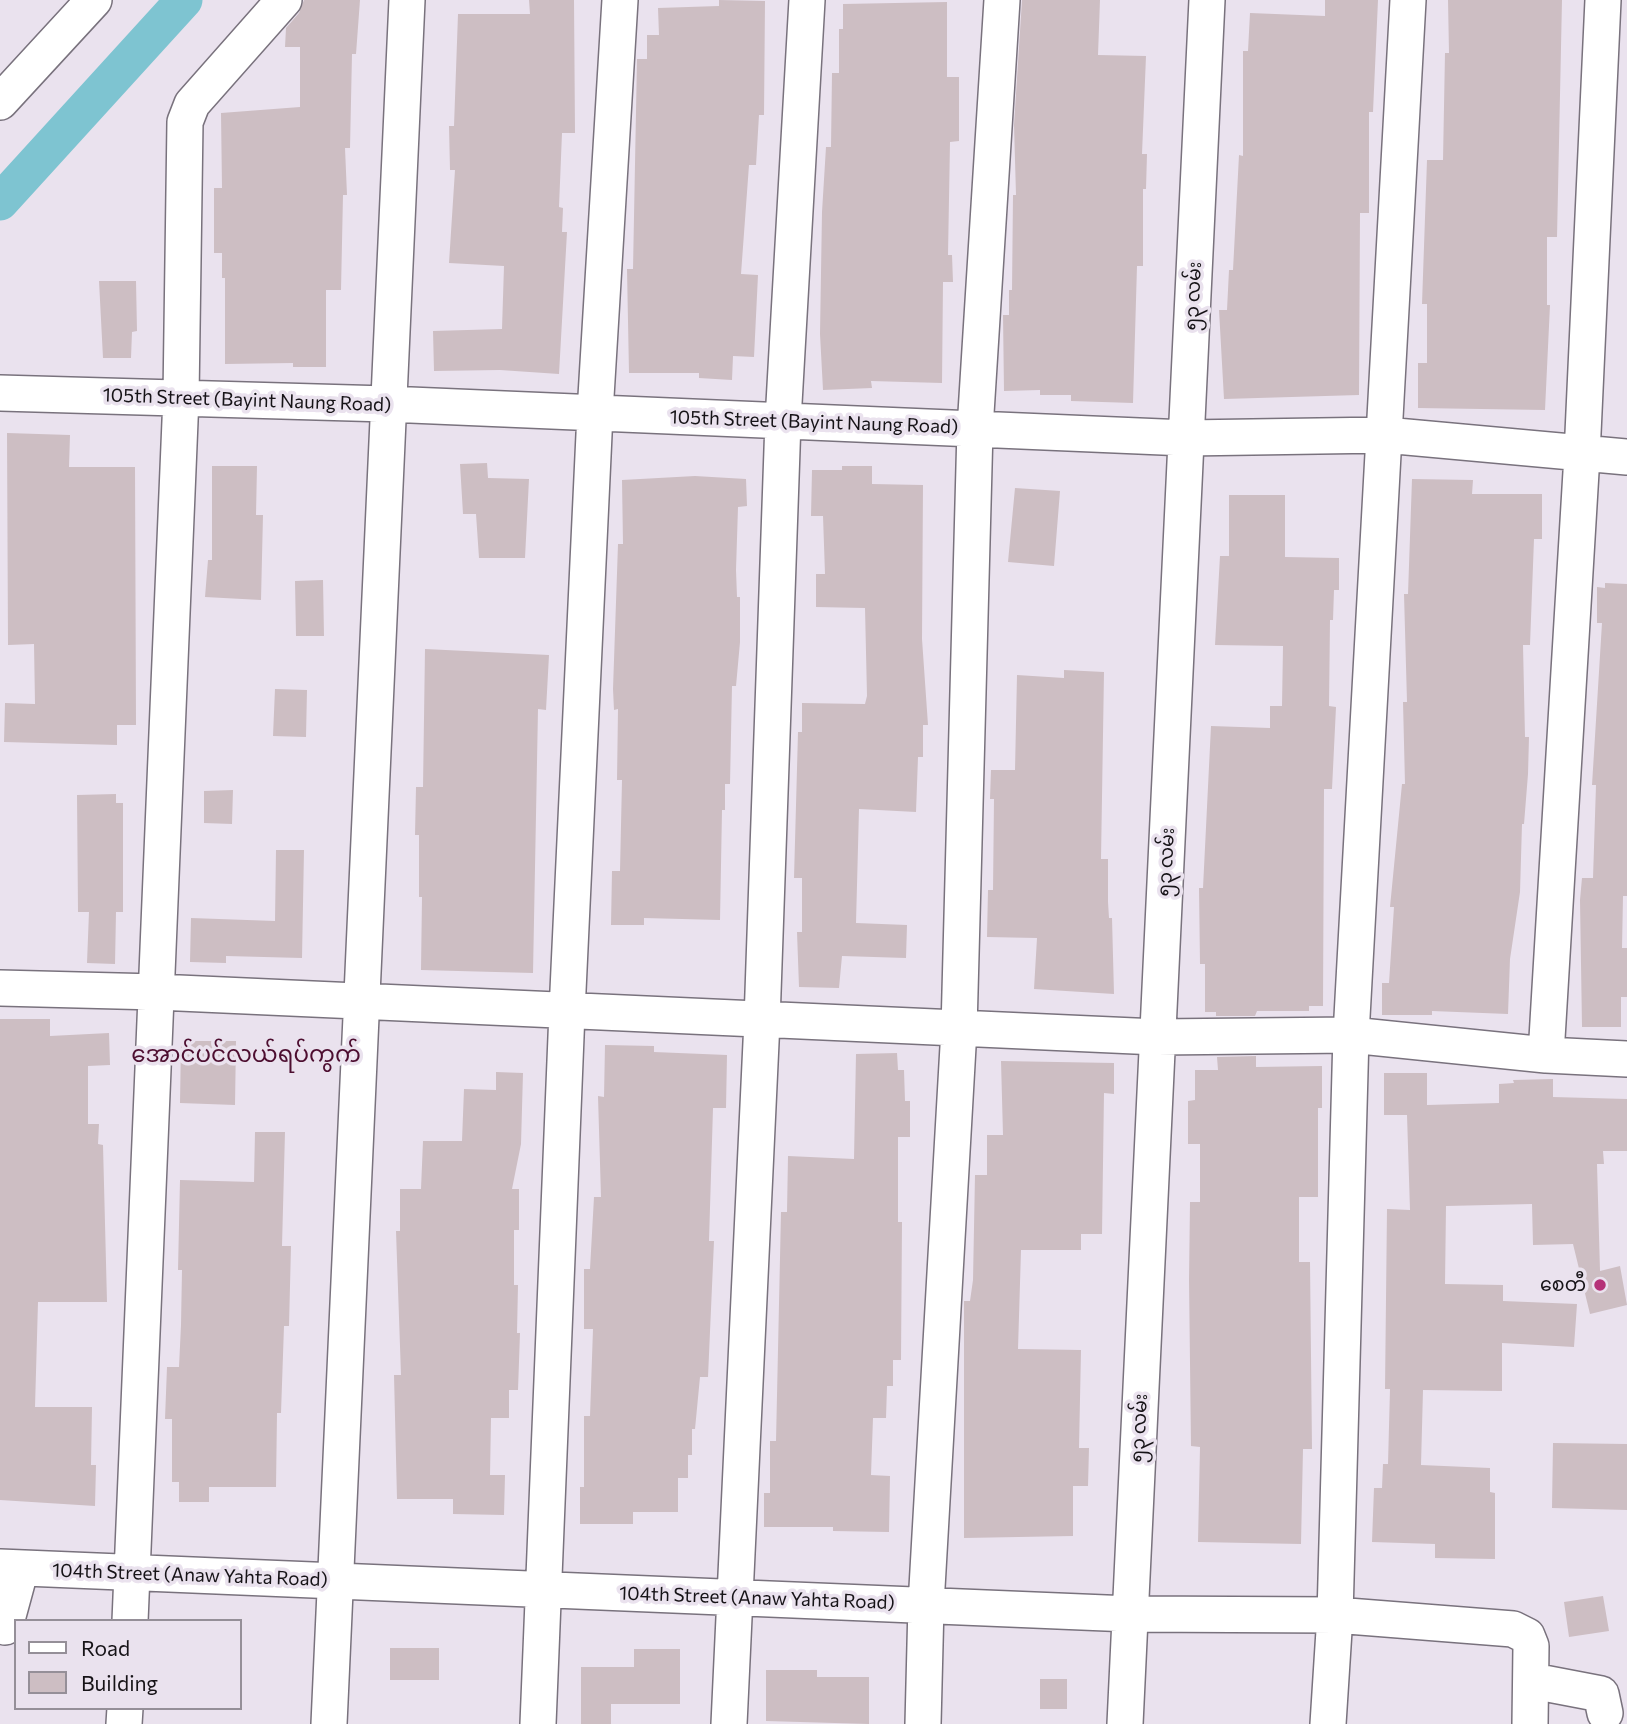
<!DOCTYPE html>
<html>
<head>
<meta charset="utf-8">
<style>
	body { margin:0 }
	#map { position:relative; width:1627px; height:1724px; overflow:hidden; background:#eae2ee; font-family:Commissioner,sans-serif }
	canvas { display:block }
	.legend { position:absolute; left:14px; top:1619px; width:228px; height:91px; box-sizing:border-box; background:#eae2ee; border:2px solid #958f98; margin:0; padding:9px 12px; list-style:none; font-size:21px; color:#161317 }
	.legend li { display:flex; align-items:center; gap:14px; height:35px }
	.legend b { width:35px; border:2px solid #958f98 }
</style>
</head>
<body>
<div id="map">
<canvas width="1627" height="1724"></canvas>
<ul class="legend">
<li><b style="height:9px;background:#fff"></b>Road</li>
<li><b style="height:19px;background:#cdbec3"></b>Building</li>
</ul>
</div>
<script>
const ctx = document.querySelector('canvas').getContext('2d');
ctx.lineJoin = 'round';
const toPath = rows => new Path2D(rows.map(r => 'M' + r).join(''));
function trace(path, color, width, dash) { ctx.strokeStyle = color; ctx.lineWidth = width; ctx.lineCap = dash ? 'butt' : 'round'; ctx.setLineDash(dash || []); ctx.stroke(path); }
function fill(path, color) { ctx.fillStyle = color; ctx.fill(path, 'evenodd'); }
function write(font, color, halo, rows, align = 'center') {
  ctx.font = font + ' Commissioner,"Noto Sans Myanmar",sans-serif'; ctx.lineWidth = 7; ctx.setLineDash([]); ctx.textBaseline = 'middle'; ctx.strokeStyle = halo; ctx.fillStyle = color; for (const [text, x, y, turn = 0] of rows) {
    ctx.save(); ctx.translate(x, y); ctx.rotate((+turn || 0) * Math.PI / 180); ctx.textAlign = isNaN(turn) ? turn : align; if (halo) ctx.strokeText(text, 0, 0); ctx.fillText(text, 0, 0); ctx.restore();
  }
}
const canal = toPath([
	[0,202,184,0]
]);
const building = toPath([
	[304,0,360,0,356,54,352,54,350,148,345,148,347,195,343,195,341,290,326,290,326,367,293,367,293,363,225,364,225,278,222,278,222,253,214,253,214,188,222,188,221,113,300,107,300,47,285,47,286,28,299,13],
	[529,0,574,0,575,133,562,133,559,207,563,208,562,232,567,232,559,374,500,370,434,371,433,331,502,329,504,266,449,263,455,170,450,170,449,126,454,126,458,14,530,14],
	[719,0,765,1,764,115,759,115,756,165,749,165,741,274,758,275,754,357,733,356,732,380,699,378,699,373,629,373,627,269,633,269,637,59,647,59,647,35,659,35,658,8,719,6],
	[1022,0,1100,0,1098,55,1146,56,1142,154,1147,154,1146,189,1143,189,1143,266,1137,266,1133,403,1071,401,1071,395,1040,395,1040,390,1004,391,1003,315,1009,315,1009,290,1012,290,1013,195,1016,195,1014,125],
	[1325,0,1378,0,1373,112,1369,112,1369,213,1360,213,1359,395,1224,399,1219,310,1227,310,1229,270,1233,270,1239,155,1243,156,1243,51,1248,51,1250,13,1325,16],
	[1448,0,1562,0,1557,237,1547,237,1547,305,1550,305,1545,410,1418,408,1418,363,1427,363,1427,304,1422,304,1427,160,1443,160,1445,53,1449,53],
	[947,2,947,77,959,77,959,141,950,142,948,255,952,255,953,282,943,282,942,383,871,381,872,388,823,390,820,334,822,212,826,147,831,147,832,73,839,73,839,29,843,29,843,4],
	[99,281,136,281,137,331,132,332,131,358,103,358],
	[7,433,70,435,69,467,135,467,136,725,117,725,117,745,4,742,5,703,35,704,34,644,8,645],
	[487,463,488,478,529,479,525,558,479,558,476,514,463,514,460,464],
	[212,466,257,466,256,515,263,515,261,600,205,597,208,560,212,560],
	[842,466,872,466,872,484,923,485,922,639,928,725,923,725,923,757,918,757,916,812,859,809,856,923,907,925,906,958,842,956,839,988,799,987,797,932,802,932,802,878,794,878,798,732,802,732,802,703,865,704,867,696,865,608,816,607,816,574,825,574,823,516,811,516,812,470,842,470],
	[695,476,746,479,747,506,738,507,736,570,737,597,740,597,740,642,736,686,732,686,730,784,725,784,725,810,722,810,720,920,644,918,644,925,611,925,612,871,620,871,622,780,617,780,618,709,614,710,613,689,618,544,623,544,622,480],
	[1412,479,1473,480,1472,494,1542,494,1542,539,1534,539,1530,645,1523,645,1525,737,1529,737,1528,774,1524,824,1522,824,1520,892,1510,959,1508,1014,1432,1011,1432,1015,1382,1015,1382,983,1389,983,1394,907,1390,907,1402,784,1405,784,1403,702,1407,702,1404,594,1408,594],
	[1015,488,1060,491,1054,566,1008,562],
	[1229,495,1285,495,1285,557,1339,558,1339,590,1334,590,1333,620,1330,620,1329,706,1336,707,1332,789,1324,789,1323,1006,1309,1006,1309,1011,1257,1011,1255,1016,1216,1016,1216,1012,1205,1012,1205,964,1200,964,1199,888,1203,888,1211,726,1270,728,1270,706,1282,706,1283,646,1215,645,1220,556,1229,556],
	[323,580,324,636,296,636,295,581],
	[1605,583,1627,584,1627,896,1623,896,1622,948,1627,948,1627,997,1621,997,1621,1027,1582,1027,1580,900,1582,878,1593,878,1596,785,1592,785,1602,623,1597,623,1597,587,1605,588],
	[425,649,549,655,546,710,538,709,533,973,421,970,422,897,419,897,419,835,415,835,416,787,423,787],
	[1064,670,1104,672,1101,859,1108,859,1108,902,1109,918,1112,918,1114,994,1034,989,1037,938,987,937,988,890,993,890,994,799,990,799,991,770,1015,770,1017,675,1064,678],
	[275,689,307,690,306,737,273,736],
	[233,790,232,824,204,823,204,791],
	[116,794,116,803,123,803,123,912,116,912,115,964,87,963,89,912,78,912,77,795],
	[276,850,304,850,302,958,226,956,226,963,190,962,191,918,275,921],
	[0,1019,50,1019,50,1036,109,1033,110,1065,88,1066,88,1124,99,1124,98,1144,103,1145,107,1302,38,1302,35,1407,92,1407,91,1465,96,1465,95,1506,0,1500],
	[181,1041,236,1041,235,1105,180,1103],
	[605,1045,654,1046,654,1052,727,1055,726,1108,713,1108,709,1241,714,1241,708,1377,700,1377,695,1429,692,1429,692,1455,688,1455,688,1478,678,1478,678,1512,633,1512,633,1524,580,1524,580,1487,584,1487,584,1416,590,1416,593,1329,584,1329,584,1269,590,1269,594,1197,601,1197,598,1096,604,1097],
	[897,1053,898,1070,904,1070,905,1101,910,1101,910,1137,898,1137,898,1222,902,1222,901,1360,893,1360,893,1386,887,1386,886,1418,873,1418,871,1475,890,1476,889,1532,833,1531,833,1527,764,1527,764,1493,770,1493,770,1441,776,1441,781,1212,787,1212,788,1156,854,1159,856,1054],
	[1256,1056,1256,1067,1322,1066,1322,1108,1318,1108,1318,1197,1299,1197,1299,1262,1310,1262,1312,1449,1303,1449,1301,1544,1198,1542,1200,1447,1191,1446,1189,1280,1190,1202,1200,1202,1200,1144,1188,1144,1188,1101,1195,1100,1195,1070,1218,1070,1217,1057],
	[1001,1061,1114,1063,1114,1094,1104,1093,1102,1234,1081,1234,1081,1250,1021,1250,1018,1349,1081,1350,1079,1448,1089,1448,1088,1486,1073,1486,1073,1536,964,1538,964,1301,970,1301,973,1280,975,1175,987,1175,987,1135,1003,1135],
	[496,1072,523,1073,521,1144,512,1189,519,1189,519,1230,514,1230,514,1285,518,1285,517,1333,520,1333,518,1390,509,1390,509,1418,491,1418,490,1475,505,1475,504,1515,453,1514,453,1499,397,1499,394,1375,401,1375,396,1231,400,1231,400,1189,421,1189,423,1141,462,1141,464,1089,496,1090],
	[1384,1073,1427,1073,1427,1105,1499,1103,1499,1084,1514,1083,1513,1080,1553,1079,1553,1097,1627,1099,1627,1151,1603,1151,1604,1164,1597,1164,1600,1271,1620,1266,1627,1305,1590,1314,1573,1244,1533,1245,1532,1204,1446,1206,1445,1284,1503,1285,1503,1301,1577,1304,1574,1347,1502,1343,1502,1391,1423,1390,1421,1465,1490,1468,1490,1492,1495,1493,1495,1559,1435,1558,1435,1544,1372,1542,1374,1488,1382,1488,1383,1464,1388,1464,1390,1389,1385,1389,1387,1209,1410,1210,1407,1115,1384,1115],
	[255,1132,285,1132,282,1246,291,1246,289,1326,284,1326,281,1413,277,1413,276,1487,209,1487,209,1502,179,1502,179,1482,172,1482,172,1419,165,1419,167,1367,179,1367,181,1325,182,1270,178,1270,180,1180,254,1182],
	[1553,1443,1627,1444,1627,1510,1552,1508],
	[1603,1596,1609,1631,1569,1637,1564,1602],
	[390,1648,439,1648,439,1680,390,1680],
	[634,1649,680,1649,680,1704,611,1704,611,1724,581,1724,581,1667,634,1667],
	[766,1670,817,1670,817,1677,869,1677,869,1724,766,1721],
	[1040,1679,1067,1679,1067,1709,1040,1709]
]);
const minor = toPath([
	[0,102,94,0],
	[0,393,387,404,1186,438,1385,435,1627,457],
	[0,988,157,992,1157,1037,1351,1035,1546,1055,1627,1059],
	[1546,1055,1582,455,1603,0],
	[0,1567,1130,1614,1335,1615,1513,1629,1527,1636,1531,1646,1530,1724],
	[130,1621,181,397,185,122,192,104,284,0],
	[5,1627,21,1568],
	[1533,1681,1601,1694,1605,1713],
	[124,1724,125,1708],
	[329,1724,407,0],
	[538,1724,567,1012,595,413,620,0],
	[729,1724,762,1021,783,421,807,0],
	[923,1724,926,1605,959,1029,975,429,1002,0],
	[1125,1724,1207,0],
	[1328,1724,1335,1615,1351,1035,1408,0]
]);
const markers = [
	[1600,1285,7,"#b53278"]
];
const streetNames = [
	["၅၃ လမ်း",1193,296,-87],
	["105th Street (Bayint Naung Road)",247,400,2],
	["105th Street (Bayint Naung Road)",814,422,2],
	["၅၃ လမ်း",1166,862,-87],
	["၅၃ လမ်း",1139,1428,-87],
	["104th Street (Anaw Yahta Road)",190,1575,2],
	["104th Street (Anaw Yahta Road)",757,1598,2]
];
const poiNames = [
	["စေတီ",1586,1285]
];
const quarterNames = [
	["အောင်ပင်လယ်ရပ်ကွက်",246,1054]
];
trace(canal, '#7ec4d1', 37);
fill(building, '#cdbec3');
trace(minor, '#79727d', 38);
trace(minor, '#fff', 35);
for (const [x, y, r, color] of markers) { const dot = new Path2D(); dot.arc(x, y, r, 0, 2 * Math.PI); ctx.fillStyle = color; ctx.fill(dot); trace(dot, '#eae2ee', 2.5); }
write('19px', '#161317', '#eae2ee', streetNames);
write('19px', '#161317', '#eae2ee', poiNames, 'right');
write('23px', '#4d0e30', '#eae2ee', quarterNames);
</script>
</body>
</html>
